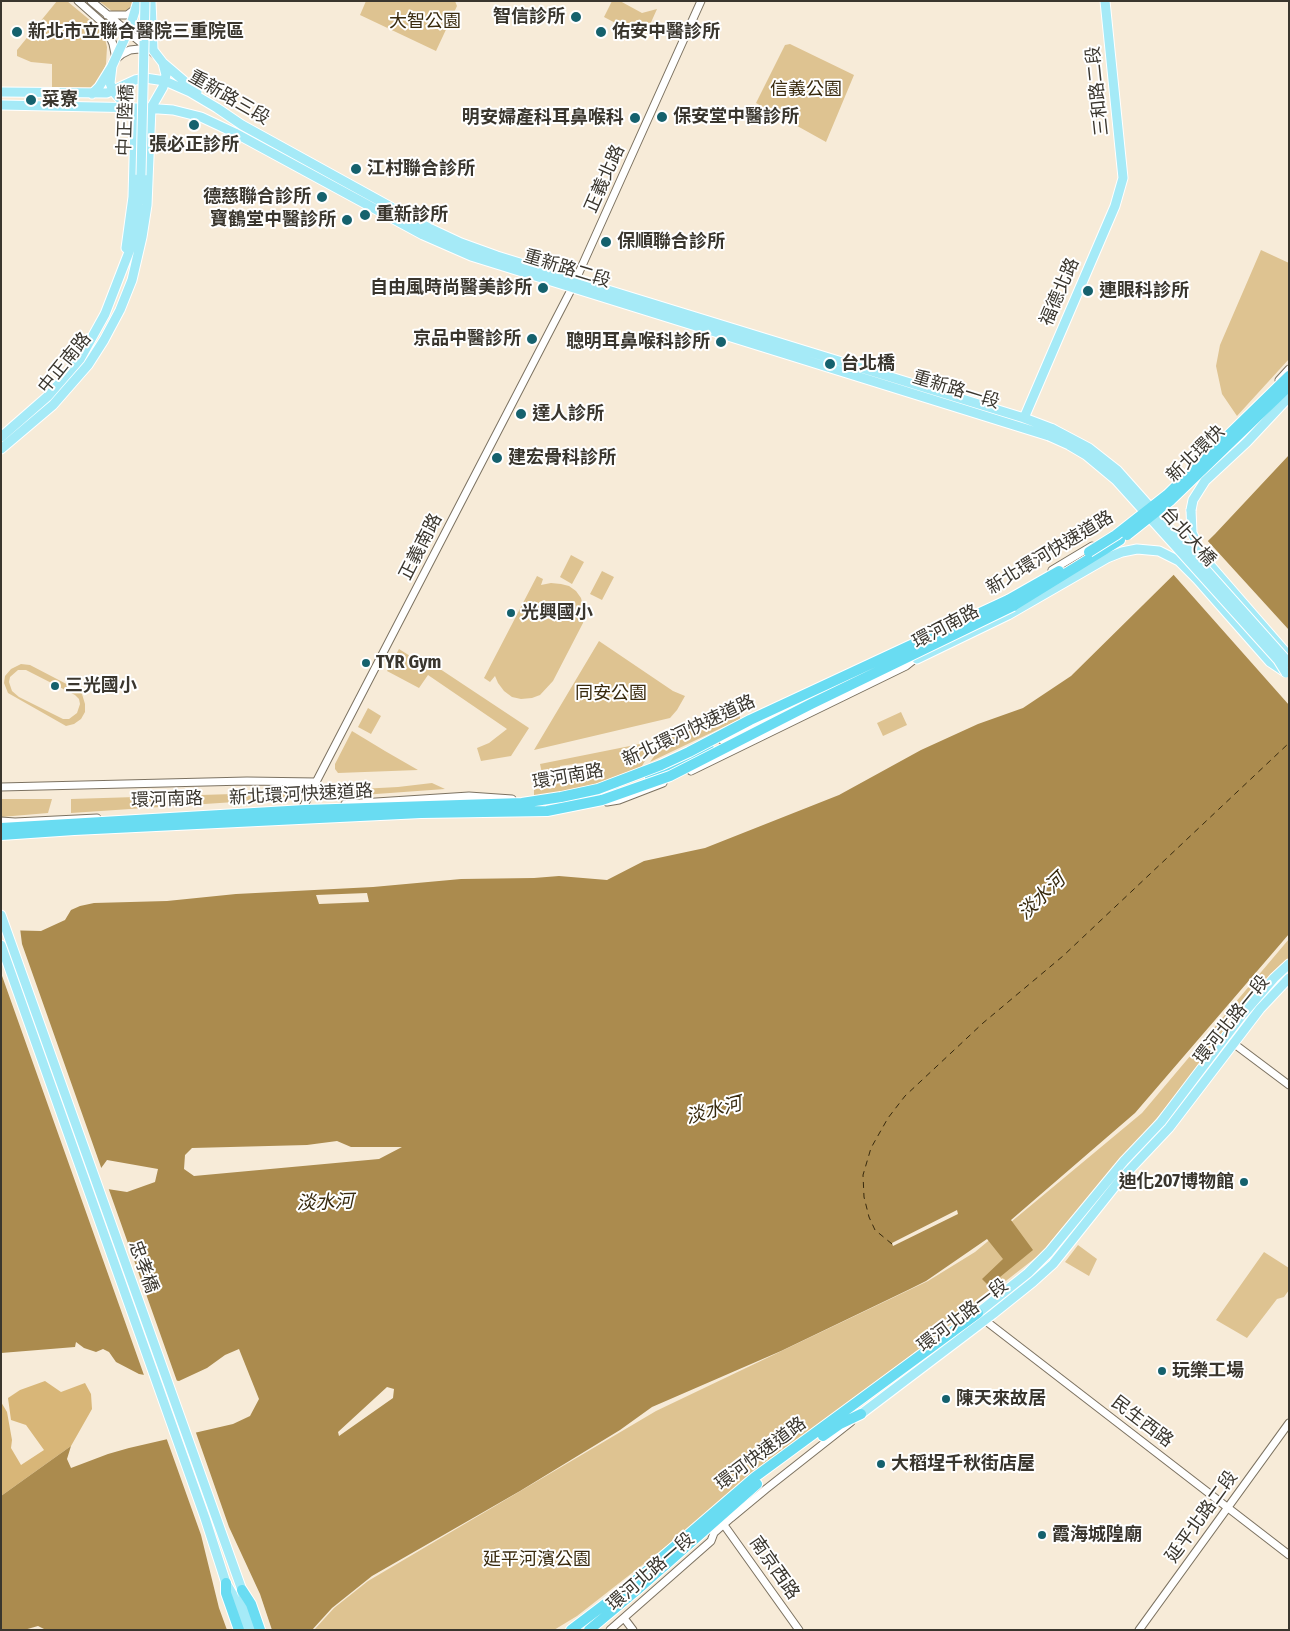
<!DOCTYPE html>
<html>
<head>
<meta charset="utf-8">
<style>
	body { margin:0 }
	#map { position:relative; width:1290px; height:1631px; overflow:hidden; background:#f7ebd8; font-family:"Fira Sans Condensed",sans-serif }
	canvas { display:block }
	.frame { position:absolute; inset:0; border:2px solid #3a362e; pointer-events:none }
</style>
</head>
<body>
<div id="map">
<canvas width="1290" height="1631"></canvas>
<div class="frame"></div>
</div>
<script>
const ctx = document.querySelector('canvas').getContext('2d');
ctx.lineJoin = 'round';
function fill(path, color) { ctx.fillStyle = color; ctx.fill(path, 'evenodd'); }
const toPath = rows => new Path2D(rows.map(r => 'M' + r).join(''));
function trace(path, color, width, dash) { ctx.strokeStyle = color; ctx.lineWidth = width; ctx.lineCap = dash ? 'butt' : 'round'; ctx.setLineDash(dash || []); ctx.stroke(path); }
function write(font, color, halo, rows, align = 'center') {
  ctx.font = font + ' "Fira Sans Condensed","Noto Sans TC",sans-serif'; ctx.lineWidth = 4; ctx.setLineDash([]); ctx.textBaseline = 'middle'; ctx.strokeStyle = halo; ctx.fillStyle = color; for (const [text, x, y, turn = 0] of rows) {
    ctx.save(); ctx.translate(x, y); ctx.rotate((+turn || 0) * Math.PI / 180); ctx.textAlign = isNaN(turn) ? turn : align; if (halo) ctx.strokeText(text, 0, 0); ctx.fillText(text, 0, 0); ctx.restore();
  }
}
const green = toPath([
	[57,1,67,1,97,26,105,39,107,47,106,64,101,76,91,91,52,89,52,64,31,62,17,56,17,50],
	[99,1,134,1,131,8,126,12,113,12],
	[366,1,455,1,457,6,436,51,360,15],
	[612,1,620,1,642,13,657,9,644,38,604,17],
	[790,44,854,75,826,142,756,103,785,45],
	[1261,250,1289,263,1289,359,1237,416,1222,394,1216,366,1220,345],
	[571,555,584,562,572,584,560,577],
	[602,571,614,577,602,600,590,594],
	[537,576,543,579,541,585,551,583,561,584,569,586,576,591,581,598,585,614,583,623,553,681,540,695,532,698,521,699,512,697,504,691,498,683,495,676,490,682,484,678],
	[599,641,673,691,685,696,677,710,670,718,534,750],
	[399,649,426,666,434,665,529,728,511,756,481,761,477,748,489,743,507,729,428,675,419,688,387,671],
	[21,664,30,665,78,690,82,694,85,704,85,712,81,719,74,724,66,726,8,693,4,683,5,676,11,669],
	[18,670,26,670,75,695,79,699,80,704,77,713,69,719,63,719,19,697,12,691,9,682,10,677],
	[368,708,381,716,371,734,358,727],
	[901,712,907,725,883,736,877,723],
	[740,713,740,719,650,762,672,732],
	[352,731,385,751,418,770,338,773,335,769,335,764],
	[645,743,648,756,637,774,554,794,534,796,534,789,555,788,553,779,561,778,562,780,591,775,589,762,560,766,561,774,543,778,540,764],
	[432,783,445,789,321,798,318,794,322,791,398,787],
	[298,792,294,798,71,813,71,799],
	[1,799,52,799,48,813,1,817],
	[1289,939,1289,959,1274,974,1057,1241,577,1616,554,1630,314,1630,334,1608,368,1581,656,1411,928,1281,975,1252,1142,1113],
	[1078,1245,1097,1259,1089,1276,1065,1262],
	[1264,1252,1289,1268,1289,1290,1284,1297,1277,1299,1247,1338,1216,1320]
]);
const forest = toPath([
	[45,1381,61,1392,85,1383,91,1394,92,1409,71,1446,1,1496,1,1402,7,1412,12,1440,11,1448,21,1465,44,1450,26,1425,11,1420,8,1398,20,1390]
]);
const water = toPath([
	[1289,455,1289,934,1135,1113,1011,1220,1033,1250,989,1286,982,1279,1003,1259,987,1239,926,1281,910,1289,781,1351,652,1407,620,1430,520,1491,372,1576,332,1608,312,1630,46,1630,38,1626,24,1630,1,1630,1,1496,71,1446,67,1459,71,1468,108,1454,129,1448,233,1424,250,1416,259,1399,239,1349,225,1355,207,1368,179,1381,139,1374,116,1362,109,1352,103,1349,96,1352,84,1348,76,1342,75,1347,1,1353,1,930,41,931,65,920,71,910,80,906,94,903,167,901,236,894,373,887,461,879,534,878,559,876,607,880,644,861,705,848,839,795,921,750,978,724,1023,708,1071,676,1215,534],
	[337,1141,351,1147,402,1147,379,1159,194,1176,184,1169,185,1155,192,1148,307,1145],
	[107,1160,158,1169,155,1182,127,1192,88,1186],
	[387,1387,394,1389,393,1398,339,1436,338,1432]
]);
const pier = toPath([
	[1206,539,1289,630,1289,705,1172,573],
	[367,893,369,902,319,904,316,895],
	[1,928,20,928,22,944,102,1170,91,1184,108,1187,178,1384,145,1378,1,973],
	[957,1210,958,1214,893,1246,892,1243],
	[195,1430,229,1527,260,1594,272,1630,227,1630,219,1608,201,1535,166,1437]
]);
const ferry = toPath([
	[892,1244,875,1230,869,1217,864,1197,863,1175,871,1148,888,1118,905,1096,983,1023,1063,956,1289,743]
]);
const minor = toPath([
	[78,1,105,25,113,44,116,59],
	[91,1,156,55],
	[107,15,127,15,135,9],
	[116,59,122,54,130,50,139,49,147,50],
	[1279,380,1289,369],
	[1052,570,1092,546],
	[722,740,807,699],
	[691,771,906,666,920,655],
	[1,787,247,781,316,782],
	[607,802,619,800,663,783],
	[345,804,469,796,512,799],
	[300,813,572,288,701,1],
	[1,821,15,822,97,818],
	[1233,1043,1289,1085],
	[982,1318,1289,1555],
	[724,1525,799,1630],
	[624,1618,633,1630],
	[610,1630,711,1541,714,1533,731,1518,766,1489,851,1422],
	[1139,1630,1289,1423]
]);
const major = toPath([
	[163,63,197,92],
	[1,92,107,93,135,80,145,78,165,81,190,92,217,108,242,125,429,228,461,243,497,256,1024,418,1053,429],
	[92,94,99,87,112,66],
	[1,105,144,108,173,110,201,117,235,133,423,235,471,256,1049,436],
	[132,107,121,100,113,91,110,83,112,66,130,27,138,1],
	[134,242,141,175],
	[126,248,133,197,135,123,132,107],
	[1024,418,1115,206,1123,178,1105,1],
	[1,437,48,396,80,359,105,314,134,239],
	[1,449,53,405,88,365,104,340,120,310,132,280,142,237,147,205,151,108,163,87,166,75,163,63,153,50,151,1],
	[1191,510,1192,533,1204,558,1289,656],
	[917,659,1008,615,1107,558,1122,552,1137,549,1159,551,1179,561,1197,579,1270,662,1285,672],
	[1,915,242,1590,245,1608,253,1630],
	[1,945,205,1518,226,1583,233,1595,246,1630],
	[978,1313,1028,1273,1049,1252,1124,1161,1161,1122,1242,1015,1274,978,1289,964],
	[861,1414,993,1314,1033,1282,1053,1264,1120,1180,1169,1128,1260,1009,1289,978]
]);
const highway = toPath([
	[1008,600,1059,571],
	[1013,606,1120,540],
	[650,778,710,750],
	[524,807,574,800,615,791],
	[823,1436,840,1424,861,1414],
	[226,1583,226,1593,239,1630],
	[242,1590,251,1604,260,1630],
	[571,1630,629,1586,755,1477,978,1313],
	[589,1630,637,1590,757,1484]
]);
const majorBridge = toPath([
	[141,175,145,1],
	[1053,429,1089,448,1117,470,1289,663],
	[1049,436,1069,445,1086,455,1116,480,1278,660,1286,673],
	[1191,510,1193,500,1205,481,1247,442,1289,397]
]);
const highwayBridge = toPath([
	[1127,535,1171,500,1289,386],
	[1089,552,1116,535,1167,495,1289,376],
	[1,828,305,810,522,803,561,797,598,789,661,765,689,752,750,720,1008,600],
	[1,835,74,830,421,813,547,811,602,800,670,776,811,704,1013,606]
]);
const markers = [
	[576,17,6,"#15616d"],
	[17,32,6,"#15616d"],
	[601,32,6,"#15616d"],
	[31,100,6,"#15616d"],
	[662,117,6,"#15616d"],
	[635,118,6,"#15616d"],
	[194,125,6,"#15616d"],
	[356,169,6,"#15616d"],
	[322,197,6,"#15616d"],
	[365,215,6,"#15616d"],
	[347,220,6,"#15616d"],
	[606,242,6,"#15616d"],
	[543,288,6,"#15616d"],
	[1088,291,6,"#15616d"],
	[532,339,6,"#15616d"],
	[721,342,6,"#15616d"],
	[830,364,6,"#15616d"],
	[521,414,6,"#15616d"],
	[497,458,6,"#15616d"],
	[511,613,5,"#15616d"],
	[366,663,5,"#15616d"],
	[55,686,5,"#15616d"],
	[1244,1182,5,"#15616d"],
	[1162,1371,5,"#15616d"],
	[946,1399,5,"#15616d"],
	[881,1464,5,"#15616d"],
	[1042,1535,5,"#15616d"]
];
const poiNames = [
	["智信診所",565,17,"right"],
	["新北市立聯合醫院三重院區",28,32],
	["佑安中醫診所",612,32],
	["菜寮",42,100],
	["保安堂中醫診所",673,117],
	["明安婦產科耳鼻喉科",624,118,"right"],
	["張必正診所",194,145,"center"],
	["江村聯合診所",367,169],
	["德慈聯合診所",311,197,"right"],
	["重新診所",376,215],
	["寶鶴堂中醫診所",336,220,"right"],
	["保順聯合診所",617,242],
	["自由風時尚醫美診所",532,288,"right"],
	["連眼科診所",1099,291],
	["京品中醫診所",521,339,"right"],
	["聰明耳鼻喉科診所",710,342,"right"],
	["台北橋",841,364],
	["達人診所",532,414],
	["建宏骨科診所",508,458],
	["光興國小",521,613],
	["TYR Gym",376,663],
	["三光國小",65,686],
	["迪化207博物館",1234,1182,"right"],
	["玩樂工場",1172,1371],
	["陳天來故居",956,1399],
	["大稻埕千秋街店屋",891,1464],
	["霞海城隍廟",1052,1535]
];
const parkNames = [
	["大智公園",425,22],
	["信義公園",806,90],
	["同安公園",611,694],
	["延平河濱公園",537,1560]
];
const streetNames = [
	["三和路二段",1098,91,-96],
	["重新路三段",229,98,30],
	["中正陸橋",126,120,-88],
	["正義北路",605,179,-66],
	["重新路二段",567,269,17],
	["福德北路",1060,292,-67],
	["中正南路",65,363,-51],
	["重新路一段",956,390,17],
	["新北環快",1196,454,-44],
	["台北大橋",1188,537,48],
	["正義南路",421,547,-63],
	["新北環河快速道路",1050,553,-31],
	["環河南路",946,627,-28],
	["新北環河快速道路",689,731,-25],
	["環河南路",568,777,-10],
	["新北環河快速道路",301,795,-3],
	["環河南路",167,800,-2],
	["環河北路一段",1232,1020,-51],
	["忠孝橋",143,1267,70],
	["環河北路一段",963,1316,-37],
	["民生西路",1142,1422,37],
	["環河快速道路",761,1454,-37],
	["延平北路二段",1202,1517,-54],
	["南京西路",774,1568,55],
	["環河北路一段",651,1572,-41]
];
const waterNames = [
	["淡水河",1042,897,-44],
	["淡水河",714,1111,-15],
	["淡水河",325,1203,-2]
];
fill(green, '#dec391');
fill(forest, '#d8b678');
fill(water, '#ab8b4e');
fill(pier, '#f7ebd8');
trace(ferry, '#37290d', 1, [6, 5]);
trace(minor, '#7c7261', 9);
trace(major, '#fff', 11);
trace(highway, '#fff', 12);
trace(minor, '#fff', 7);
trace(major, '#a5eaf7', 9);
trace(highway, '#69dcf2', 10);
trace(majorBridge, '#fff', 11, []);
trace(highwayBridge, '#fff', 12, []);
trace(majorBridge, '#a5eaf7', 9);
trace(highwayBridge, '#69dcf2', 10);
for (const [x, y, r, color] of markers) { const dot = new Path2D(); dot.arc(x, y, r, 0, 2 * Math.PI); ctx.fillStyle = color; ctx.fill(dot); trace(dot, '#fff', 2); }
write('bold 18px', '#3a362e', '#fff', poiNames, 'left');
write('18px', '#392a0e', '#fff', parkNames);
write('18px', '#3a362e', '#fff', streetNames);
write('italic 19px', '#37290d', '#fff', waterNames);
</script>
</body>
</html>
